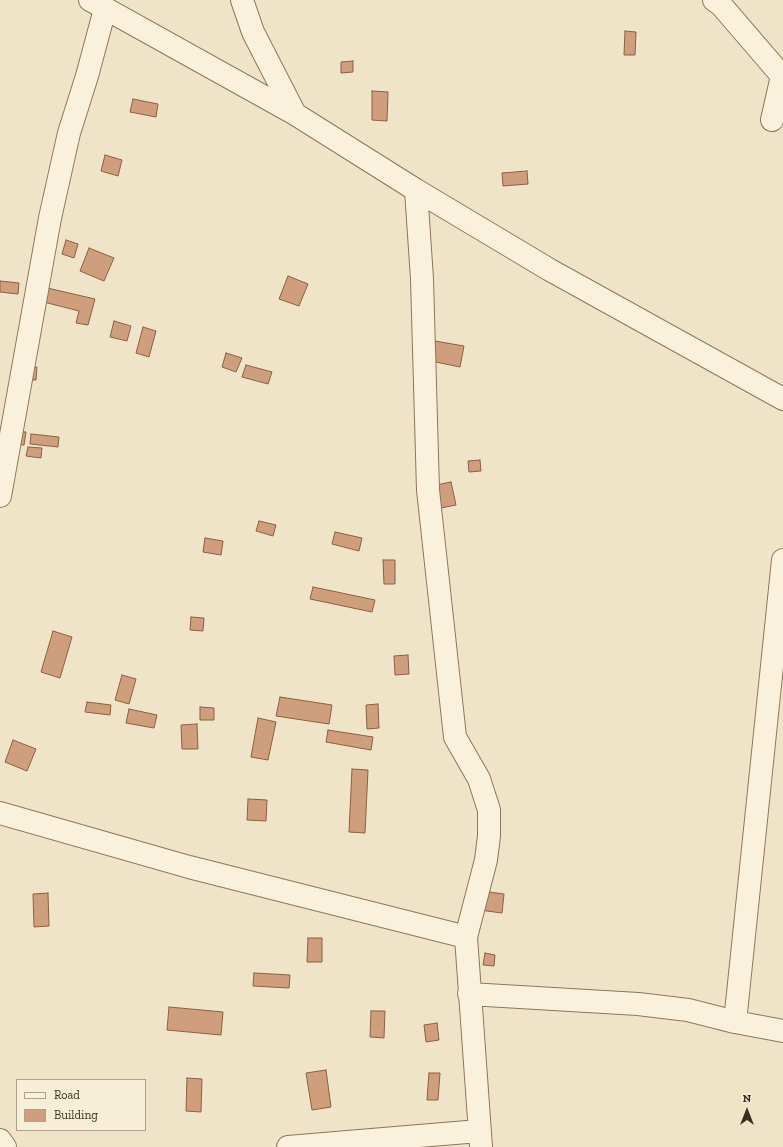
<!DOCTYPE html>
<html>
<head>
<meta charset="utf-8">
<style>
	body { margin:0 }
	#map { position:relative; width:783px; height:1147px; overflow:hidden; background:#f0e4c8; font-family:"Zilla Slab",serif }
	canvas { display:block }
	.legend { position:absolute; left:16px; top:1079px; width:130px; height:52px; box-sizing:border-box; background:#f7eed8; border:1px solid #ada18e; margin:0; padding:5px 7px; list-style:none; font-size:12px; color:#3d2e20 }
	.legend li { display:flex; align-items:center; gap:8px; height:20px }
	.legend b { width:20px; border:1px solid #ada18e }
	.north { position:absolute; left:727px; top:1091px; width:40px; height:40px; -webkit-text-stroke:3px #f7eed8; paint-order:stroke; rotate:0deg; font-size:11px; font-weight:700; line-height:16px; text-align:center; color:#3d2e20 }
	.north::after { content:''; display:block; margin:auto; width:14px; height:18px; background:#3d2e20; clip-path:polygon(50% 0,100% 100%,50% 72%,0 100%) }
</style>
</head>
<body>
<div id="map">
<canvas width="783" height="1147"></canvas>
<ul class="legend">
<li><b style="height:5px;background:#faf1dc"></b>Road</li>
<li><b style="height:11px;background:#cf9f7d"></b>Building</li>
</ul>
<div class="north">N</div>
</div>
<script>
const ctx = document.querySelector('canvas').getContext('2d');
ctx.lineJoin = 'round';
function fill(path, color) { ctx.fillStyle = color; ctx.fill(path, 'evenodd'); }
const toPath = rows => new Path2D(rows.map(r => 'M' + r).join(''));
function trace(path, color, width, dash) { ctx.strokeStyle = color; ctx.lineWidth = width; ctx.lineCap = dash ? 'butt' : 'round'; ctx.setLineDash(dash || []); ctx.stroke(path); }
const building = toPath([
	[625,31,636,32,635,55,624,55,625,31],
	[353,61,353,72,341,73,341,62,353,61],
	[372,91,388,92,387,121,372,120,372,91],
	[133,99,158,104,156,117,130,112,133,99],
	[105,155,122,160,118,176,101,171,105,155],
	[527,171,528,184,503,186,502,173,527,171],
	[66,240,78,244,74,258,62,254,66,240],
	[89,248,114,258,104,281,80,271,89,248],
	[288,276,308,284,299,306,279,299,288,276],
	[0,281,19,283,18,294,0,292,0,281],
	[43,287,95,299,88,325,76,323,79,311,40,301,43,287],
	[114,321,131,326,127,341,110,337,114,321],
	[143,327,156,331,149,357,136,353,143,327],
	[435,341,464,346,460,367,431,361,435,341],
	[226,353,242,358,236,372,222,367,226,353],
	[246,365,272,372,268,384,242,377,246,365],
	[27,367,37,367,36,380,27,380,27,367],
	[13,431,26,432,24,445,12,444,13,431],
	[31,434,59,437,58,447,30,444,31,434],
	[28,447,42,448,41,458,26,456,28,447],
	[480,460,481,471,469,472,468,461,480,460],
	[451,482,456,505,441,508,436,485,451,482],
	[259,521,276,525,273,536,256,531,259,521],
	[335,532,362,538,359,551,332,544,335,532],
	[205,538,223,541,221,555,203,552,205,538],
	[383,560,395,560,395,584,384,584,383,560],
	[313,587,375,600,372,612,310,599,313,587],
	[191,617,204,618,203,631,190,630,191,617],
	[53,631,72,637,60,678,41,672,53,631],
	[408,655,409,674,395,675,394,656,408,655],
	[122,675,136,679,129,704,115,700,122,675],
	[280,697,332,705,329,724,276,716,280,697],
	[87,702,111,705,110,715,85,712,87,702],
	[378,704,379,728,367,729,366,705,378,704],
	[200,707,214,708,214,720,200,720,200,707],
	[129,709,157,715,154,728,126,723,129,709],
	[258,718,276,722,268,760,251,757,258,718],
	[197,724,198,749,182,749,181,725,197,724],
	[328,730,373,737,371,750,326,742,328,730],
	[13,740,36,749,27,771,5,762,13,740],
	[352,769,368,770,365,833,349,832,352,769],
	[248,799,267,800,266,821,247,820,248,799],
	[482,891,504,894,502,913,479,910,482,891],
	[48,893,49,926,34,927,33,894,48,893],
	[308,938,322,938,322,962,307,962,308,938],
	[485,953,495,955,494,966,483,965,485,953],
	[254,973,290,975,289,988,253,986,254,973],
	[169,1007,223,1012,221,1035,167,1030,169,1007],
	[371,1011,385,1011,384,1038,370,1037,371,1011],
	[437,1023,439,1040,426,1042,424,1025,437,1023],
	[326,1070,331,1107,312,1110,306,1073,326,1070],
	[429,1073,440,1073,438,1100,427,1100,429,1073],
	[187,1078,202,1079,201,1112,186,1111,187,1078]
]);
const minor = toPath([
	[90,0,295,114,416,190,550,270,783,399],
	[242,0,253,32,295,114],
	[714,0,721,5,782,76,772,120],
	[416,190,422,279,428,490,455,737,479,779,489,810,489,836,486,860,466,937,481,1147],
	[0,496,50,218,69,133,87,76,105,9],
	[0,813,189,867,466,937],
	[469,994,638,1004,688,1010,735,1022,783,1031],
	[735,1022,783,560],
	[0,1140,5,1147],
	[288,1147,479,1131]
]);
fill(building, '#cf9f7d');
trace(building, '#8d5f41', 1);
trace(minor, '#8d765c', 24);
trace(minor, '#faf1dc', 22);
</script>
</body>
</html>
